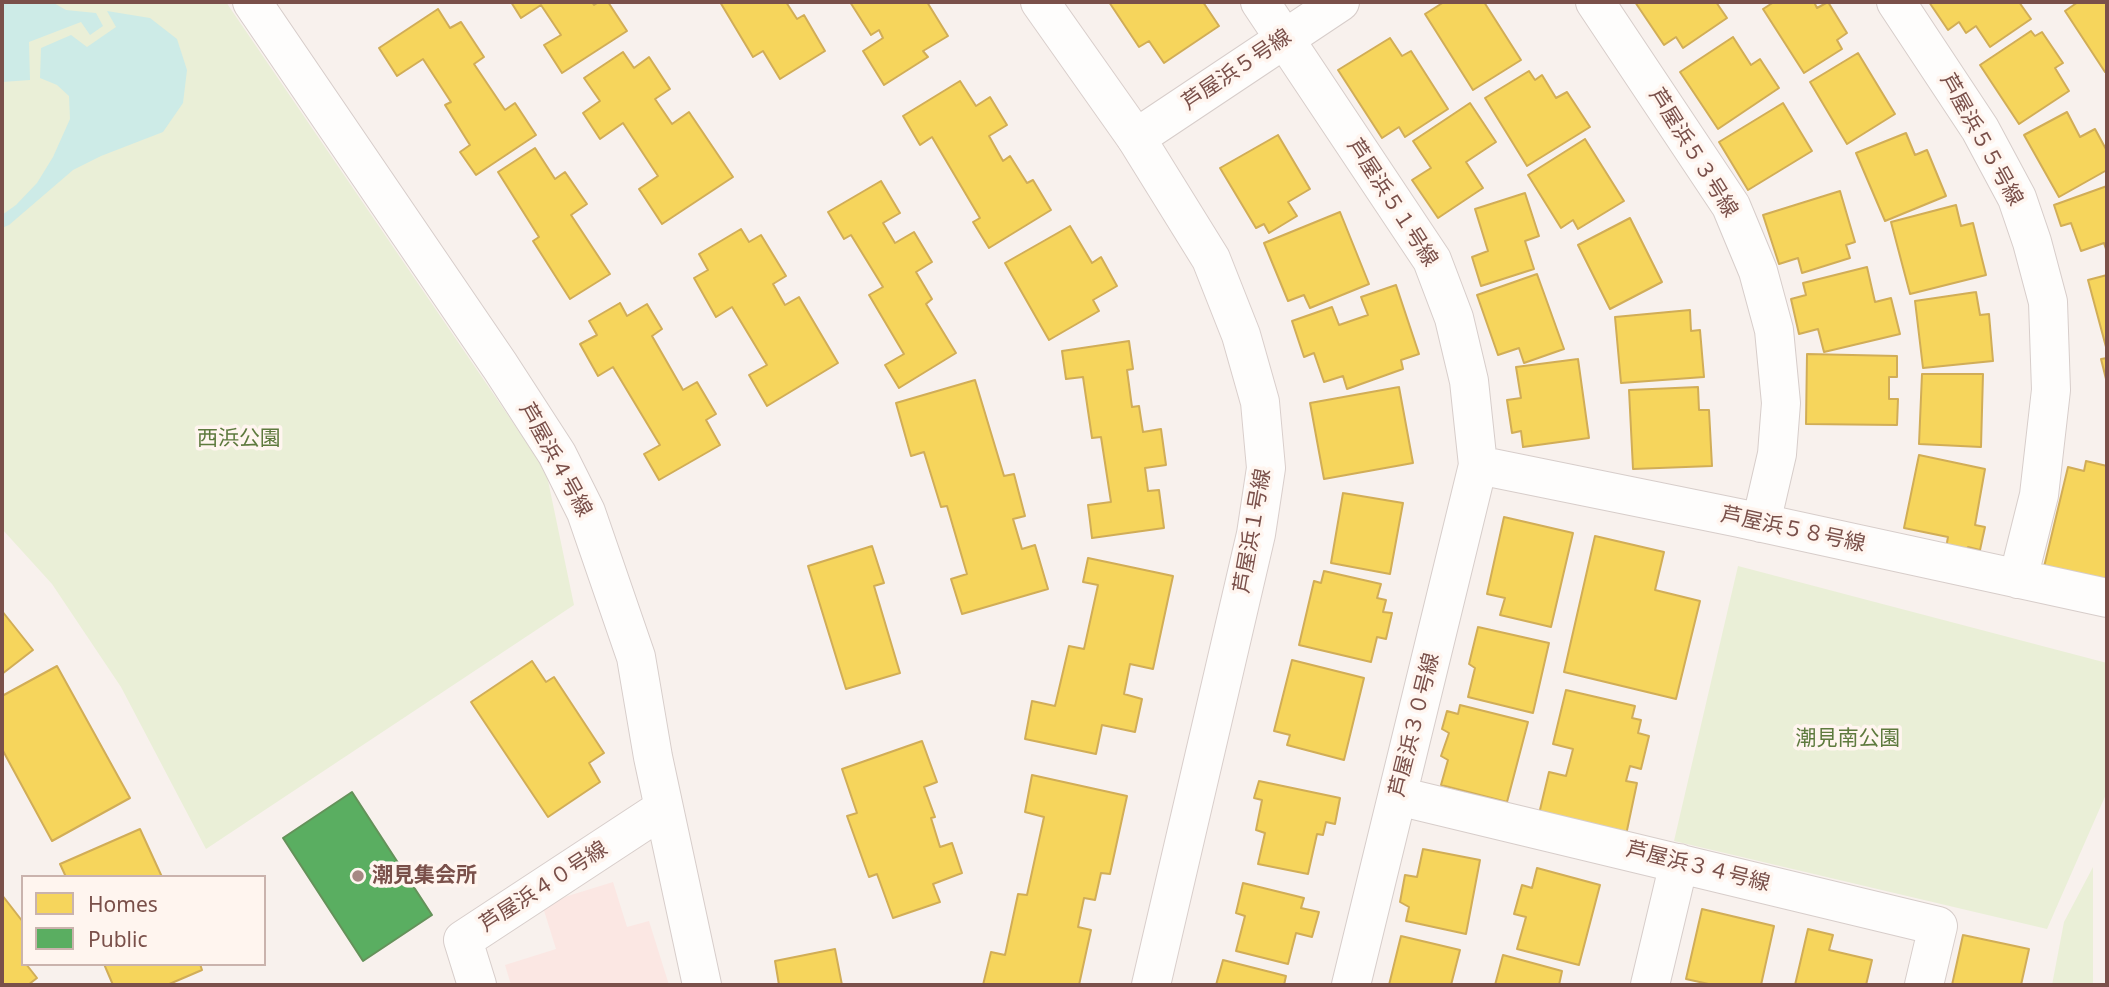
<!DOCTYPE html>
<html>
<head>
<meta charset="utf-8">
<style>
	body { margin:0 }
	#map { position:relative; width:2109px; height:987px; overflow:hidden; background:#f8f1ed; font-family:"Noto Sans",sans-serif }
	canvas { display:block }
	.frame { position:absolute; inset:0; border:4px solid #7a504a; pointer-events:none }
	.legend { position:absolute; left:21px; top:875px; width:245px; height:91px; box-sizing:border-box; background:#fff5ef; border:2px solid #cab3ad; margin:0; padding:9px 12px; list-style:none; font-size:21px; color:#7a504a }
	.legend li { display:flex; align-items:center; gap:14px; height:35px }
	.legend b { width:35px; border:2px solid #cab3ad }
</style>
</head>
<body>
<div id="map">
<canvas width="2109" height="987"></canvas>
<div class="frame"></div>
<ul class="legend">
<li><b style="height:19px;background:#f6d55c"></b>Homes</li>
<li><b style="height:19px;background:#5aae61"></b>Public</li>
</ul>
</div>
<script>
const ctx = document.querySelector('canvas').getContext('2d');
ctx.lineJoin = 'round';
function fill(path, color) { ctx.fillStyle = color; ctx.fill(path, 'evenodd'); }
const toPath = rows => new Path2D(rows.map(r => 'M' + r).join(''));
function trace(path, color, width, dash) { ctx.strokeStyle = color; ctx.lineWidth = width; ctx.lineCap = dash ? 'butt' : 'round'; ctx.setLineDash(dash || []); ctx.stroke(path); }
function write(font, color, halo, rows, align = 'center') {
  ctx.font = font + ' "Noto Sans","Noto Sans JP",sans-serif'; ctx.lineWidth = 7; ctx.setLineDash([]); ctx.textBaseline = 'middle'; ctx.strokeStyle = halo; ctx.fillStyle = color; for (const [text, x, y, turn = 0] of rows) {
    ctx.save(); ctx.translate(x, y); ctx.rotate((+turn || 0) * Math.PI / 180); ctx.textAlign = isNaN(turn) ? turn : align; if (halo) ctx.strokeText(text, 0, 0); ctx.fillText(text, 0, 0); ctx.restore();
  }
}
const commercial = toPath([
	[613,882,627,927,649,921,669,985,511,985,505,965,556,949,542,904]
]);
const green = toPath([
	[2,2,226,2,546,471,574,605,206,849,121,687,52,584,2,529],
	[1738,566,2107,663,2107,792,2047,929,1674,841],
	[2093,867,2093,985,2052,985,2064,922]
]);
const water = toPath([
	[2,2,52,2,66,10,96,13,103,26,90,35,81,22,29,42,30,80,2,82],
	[107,11,150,18,177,39,187,70,183,103,163,132,101,156,73,170,9,225,2,228,2,215,16,205,37,183,53,157,70,119,69,96,57,85,40,78,41,48,71,35,87,47,116,27]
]);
const homes = toPath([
	[511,2,592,2,594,5,599,2,608,2,627,31,562,73,544,45,561,35,541,5,521,18,511,2],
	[720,2,786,2,797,19,804,15,825,51,780,79,763,51,753,57,720,2],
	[850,2,927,2,948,36,923,51,928,57,884,85,863,51,883,38,879,30,871,35,850,2],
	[1109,2,1203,2,1219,26,1164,63,1149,41,1139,47,1109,2],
	[1444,2,1484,2,1521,60,1473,90,1425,14,1444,2],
	[1635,2,1716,2,1727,18,1683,48,1676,37,1664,45,1635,2],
	[1774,2,1814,2,1817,8,1828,2,1847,33,1837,40,1842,49,1804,73,1763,9,1774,2],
	[1929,2,2019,2,2031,19,1990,47,1976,26,1966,33,1959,22,1948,30,1929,2],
	[2078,2,2107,2,2107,70,2105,72,2065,11,2078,2],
	[438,9,450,28,461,22,484,57,474,64,505,110,515,103,536,135,476,175,460,152,470,145,445,105,451,102,423,59,397,76,379,48,438,9],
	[2031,31,2035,36,2042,32,2063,63,2055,68,2069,91,2019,124,1980,65,2031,31],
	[1733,37,1751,65,1760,59,1779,88,1718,129,1680,72,1733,37],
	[1390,38,1402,56,1411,51,1448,109,1405,137,1399,127,1382,138,1338,70,1390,38],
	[623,52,634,68,649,57,670,89,655,99,672,124,689,112,733,177,662,224,639,189,658,176,623,123,600,139,583,113,600,101,584,78,623,52],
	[1858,53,1895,114,1847,144,1810,82,1858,53],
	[1529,71,1535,80,1542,75,1556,98,1567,92,1590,127,1527,166,1485,98,1529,71],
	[960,81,976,106,990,97,1007,125,989,136,1003,161,1010,156,1027,183,1033,180,1051,210,989,248,973,222,980,218,932,137,920,145,903,116,960,81],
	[1470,103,1496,142,1466,162,1483,188,1438,218,1412,180,1431,168,1413,141,1470,103],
	[1783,103,1812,151,1748,190,1719,142,1783,103],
	[2067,112,2080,137,2095,129,2107,151,2107,170,2059,197,2024,135,2067,112],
	[1906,133,1915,155,1927,150,1946,196,1885,221,1856,153,1906,133],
	[1278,135,1310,189,1288,202,1297,216,1269,233,1264,224,1256,228,1220,168,1278,135],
	[1585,139,1624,201,1578,229,1573,220,1561,228,1528,175,1585,139],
	[535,148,555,179,565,172,587,204,571,215,610,274,570,299,533,241,539,237,498,172,535,148],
	[881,181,900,213,883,223,895,243,914,232,932,262,916,272,932,299,926,304,956,353,899,388,885,365,904,354,869,295,883,287,851,235,844,239,828,212,881,181],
	[2107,186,2107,252,2104,243,2081,251,2071,223,2061,226,2054,205,2107,186],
	[1840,191,1855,242,1846,245,1850,258,1802,273,1798,258,1779,264,1763,215,1840,191],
	[1525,193,1539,236,1525,241,1534,269,1481,286,1472,257,1488,251,1475,209,1525,193],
	[1956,205,1961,226,1973,223,1986,275,1910,294,1891,222,1956,205],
	[1340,212,1369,284,1310,308,1304,295,1288,301,1264,243,1340,212],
	[1630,218,1662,282,1610,309,1578,245,1630,218],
	[1070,226,1092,263,1101,257,1117,286,1093,300,1099,311,1049,340,1005,263,1070,226],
	[741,229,749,242,761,235,786,276,773,284,785,305,799,297,838,363,767,406,749,375,767,365,732,307,716,317,694,278,708,270,699,254,741,229],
	[1867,267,1875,302,1891,298,1900,334,1824,352,1818,329,1799,334,1791,299,1806,295,1803,283,1867,267],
	[1537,274,1564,349,1524,363,1519,348,1498,355,1477,295,1537,274],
	[2107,275,2107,346,2106,347,2088,280,2107,275],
	[1396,285,1419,354,1401,360,1403,369,1347,389,1343,376,1324,382,1314,353,1304,357,1292,321,1332,307,1339,325,1368,315,1361,297,1396,285],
	[1976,292,1980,315,1989,314,1993,361,1923,368,1915,301,1976,292],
	[620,303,627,316,647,304,662,329,652,336,683,390,697,382,716,414,706,420,720,445,659,480,644,454,660,445,613,367,598,376,580,344,597,335,589,321,620,303],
	[1690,310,1691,331,1700,330,1704,377,1621,383,1615,317,1690,310],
	[1129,341,1133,369,1127,370,1132,407,1139,406,1143,432,1161,429,1166,465,1145,468,1148,491,1159,490,1164,528,1092,538,1088,505,1111,502,1101,437,1092,438,1083,377,1066,379,1062,351,1129,341],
	[1807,354,1897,356,1897,377,1889,377,1889,399,1898,399,1897,425,1806,424,1807,354],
	[2107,358,2107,383,2101,359,2107,358],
	[1578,359,1589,438,1523,447,1521,431,1512,433,1507,400,1521,398,1516,367,1578,359],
	[1922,374,1983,374,1981,447,1919,444,1922,374],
	[975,380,1004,476,1014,474,1025,516,1013,519,1022,549,1035,545,1048,589,962,614,951,579,967,574,947,506,941,507,924,452,911,456,896,403,975,380],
	[1399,387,1413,463,1324,479,1310,403,1399,387],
	[1698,387,1699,410,1709,410,1712,466,1633,469,1629,390,1698,387],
	[1919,455,1985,469,1975,525,1985,527,1980,550,1968,547,1967,553,1946,548,1948,537,1904,528,1919,455],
	[2086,461,2107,466,2107,582,2044,567,2068,467,2084,471,2086,461],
	[1343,493,1403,503,1390,574,1331,563,1343,493],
	[1504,517,1573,533,1551,627,1500,615,1505,598,1487,594,1504,517],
	[1595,536,1664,552,1655,590,1700,601,1676,699,1564,672,1595,536],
	[872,546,884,583,874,586,900,673,846,689,808,566,872,546],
	[1088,558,1173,576,1153,669,1130,664,1124,694,1142,699,1135,732,1102,725,1096,754,1025,739,1032,701,1055,706,1069,646,1084,649,1098,585,1083,582,1088,558],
	[1324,571,1381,584,1377,598,1386,600,1383,612,1392,613,1386,639,1377,637,1371,662,1299,645,1314,581,1321,583,1324,571],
	[2,611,33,650,2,674,2,611],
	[1478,627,1549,643,1533,713,1468,697,1475,668,1469,664,1478,627],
	[1292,660,1364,678,1344,760,1287,745,1290,735,1274,731,1292,660],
	[532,661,546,682,554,677,604,753,589,763,600,782,548,817,471,702,532,661],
	[57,666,130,798,52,841,2,749,2,696,57,666],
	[1566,690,1635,706,1632,718,1641,720,1638,733,1649,736,1641,769,1630,766,1626,781,1637,783,1626,835,1539,814,1549,772,1566,776,1573,749,1553,744,1566,690],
	[1460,705,1528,722,1507,802,1441,785,1448,760,1441,756,1449,733,1442,729,1447,711,1458,714,1460,705],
	[922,741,937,782,924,787,935,817,931,818,940,847,952,843,962,873,933,884,940,902,893,918,877,874,869,877,847,816,857,813,842,769,922,741],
	[1032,775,1127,796,1110,874,1101,873,1095,900,1084,898,1078,927,1091,930,1079,985,983,985,991,952,1005,955,1018,894,1027,895,1044,817,1025,812,1032,775],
	[1259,781,1340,798,1335,824,1326,822,1323,835,1317,834,1308,874,1258,864,1265,833,1256,830,1262,800,1254,798,1259,781],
	[140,829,162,877,66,877,60,864,140,829],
	[1423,849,1480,860,1466,934,1406,921,1409,907,1400,902,1405,875,1417,877,1423,849],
	[1537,868,1600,885,1579,965,1517,949,1526,917,1514,914,1522,885,1532,888,1537,868],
	[1243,883,1304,898,1301,908,1319,912,1312,937,1296,933,1288,964,1236,951,1245,916,1236,913,1243,883],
	[2,895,23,922,23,964,26,964,37,978,28,985,2,985,2,895],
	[1702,909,1774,926,1761,985,1713,985,1686,979,1702,909],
	[1808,929,1833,935,1829,950,1872,960,1866,985,1795,985,1808,929],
	[1963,935,2029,949,2021,985,1952,985,1963,935],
	[1401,936,1460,950,1451,985,1389,985,1401,936],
	[835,949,842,985,779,985,775,961,835,949],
	[1503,955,1562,971,1559,985,1495,985,1503,955],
	[1223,960,1286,976,1284,985,1216,985,1223,960],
	[104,964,200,964,202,970,167,985,113,985,104,964]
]);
const public = toPath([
	[352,792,432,915,363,961,283,838,352,792]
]);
const street = toPath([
	[252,2,500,366,557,454,586,512,636,657,653,757,702,985],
	[1260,2,1432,260,1454,318,1469,381,1478,465,1351,985],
	[1595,2,1731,206,1758,271,1774,330,1781,403,1777,454,1761,523],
	[1896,2,1980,129,2017,198,2032,242,2048,302,2051,390,2039,495,2018,579],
	[1136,138,1340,2],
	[1478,465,1739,518,2107,598],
	[1398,796,1938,926,1924,985],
	[477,985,463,940,664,808],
	[1650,985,1679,863]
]);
const secondary = toPath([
	[1040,2,1136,138,1211,259,1241,335,1260,402,1266,468,1256,534,1151,985]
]);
const markers = [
	[358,876,7,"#a68883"]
];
const streetNames = [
	["芦屋浜５号線",1237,70,-34],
	["芦屋浜５５号線",1981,140,61],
	["芦屋浜５３号線",1693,153,58],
	["芦屋浜５１号線",1392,203,57],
	["芦屋浜４号線",555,460,61],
	["芦屋浜５８号線",1793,530,12],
	["芦屋浜１号線",1253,531,-80],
	["芦屋浜３０号線",1415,725,-76],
	["芦屋浜３４号線",1698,867,14],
	["芦屋浜４０号線",544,887,-33]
];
const parkNames = [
	["西浜公園",239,439],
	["潮見南公園",1848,739]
];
const poiNames = [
	["潮見集会所",372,876]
];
fill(commercial, '#fbe7e3');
fill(green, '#eaefd7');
fill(water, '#cdebe7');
fill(homes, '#f6d55c');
trace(homes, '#d1ad57', 2);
fill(public, '#5aae61');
trace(public, '#64925a', 2);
trace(street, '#d7cdca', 40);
trace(secondary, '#d9cecb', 40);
trace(street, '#fefdfc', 38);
trace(secondary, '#fefdfc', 38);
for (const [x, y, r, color] of markers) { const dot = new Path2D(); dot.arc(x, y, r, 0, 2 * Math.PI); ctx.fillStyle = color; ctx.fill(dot); trace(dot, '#fff5ef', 2.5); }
write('21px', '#7a504a', '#fff5ef', streetNames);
write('21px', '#5e7a3e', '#fff5ef', parkNames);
write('bold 21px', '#7a504a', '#fff5ef', poiNames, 'left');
</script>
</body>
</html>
